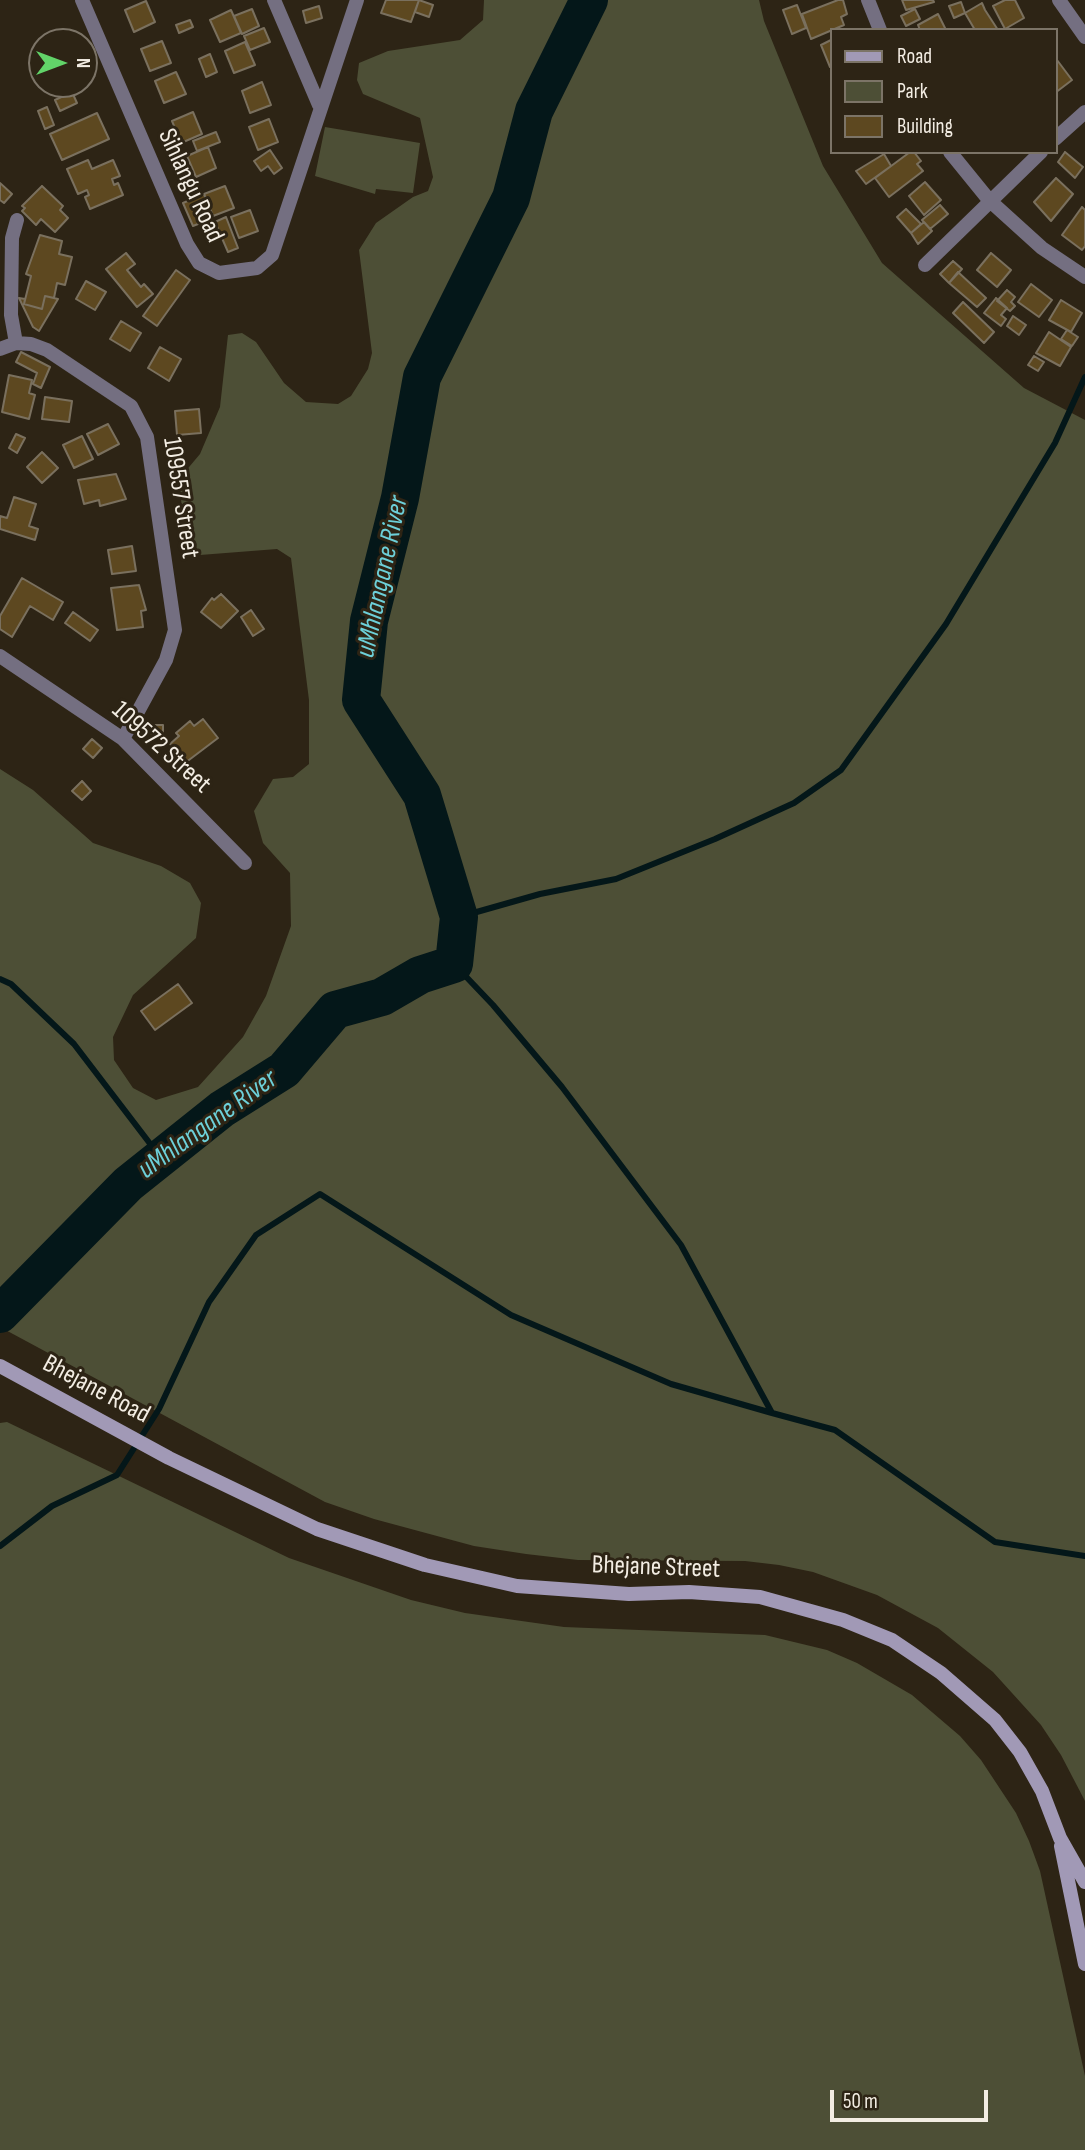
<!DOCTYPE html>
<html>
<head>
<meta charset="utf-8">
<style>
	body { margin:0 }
	#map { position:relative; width:1085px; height:2150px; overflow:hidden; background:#2d2415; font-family:"Sofia Sans Condensed",sans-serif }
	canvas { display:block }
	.legend { position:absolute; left:830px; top:28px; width:228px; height:126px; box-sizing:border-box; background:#2d2415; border:2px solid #7c7467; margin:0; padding:9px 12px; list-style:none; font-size:21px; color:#f3ede3 }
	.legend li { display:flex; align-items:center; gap:14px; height:35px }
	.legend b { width:35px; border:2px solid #7c7467 }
	.north { position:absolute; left:28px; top:28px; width:70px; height:70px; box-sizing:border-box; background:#2d2415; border:2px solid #7c7467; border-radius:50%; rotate:90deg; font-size:19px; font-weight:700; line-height:28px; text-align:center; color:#f3ede3 }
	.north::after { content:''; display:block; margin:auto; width:24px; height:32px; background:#62d469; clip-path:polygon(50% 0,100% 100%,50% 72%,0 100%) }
	.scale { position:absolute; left:830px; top:2090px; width:158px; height:32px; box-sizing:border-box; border:4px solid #f3ede3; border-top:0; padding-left:9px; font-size:21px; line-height:24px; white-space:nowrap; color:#f3ede3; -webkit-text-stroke:5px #2d2415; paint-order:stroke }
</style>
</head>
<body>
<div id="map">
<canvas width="1085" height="2150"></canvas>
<ul class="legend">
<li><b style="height:9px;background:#a199b6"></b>Road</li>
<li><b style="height:19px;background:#4d4f36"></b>Park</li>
<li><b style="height:19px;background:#5d4820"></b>Building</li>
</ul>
<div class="north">N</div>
<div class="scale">50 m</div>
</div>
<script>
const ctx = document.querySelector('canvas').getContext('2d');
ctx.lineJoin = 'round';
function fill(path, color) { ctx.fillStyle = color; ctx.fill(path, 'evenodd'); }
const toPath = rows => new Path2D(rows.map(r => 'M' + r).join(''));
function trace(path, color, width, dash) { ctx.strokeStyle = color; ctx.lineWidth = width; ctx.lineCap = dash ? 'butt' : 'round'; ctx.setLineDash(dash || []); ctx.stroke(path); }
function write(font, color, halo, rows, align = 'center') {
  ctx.font = font + ' "Sofia Sans Condensed",sans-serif'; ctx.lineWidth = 6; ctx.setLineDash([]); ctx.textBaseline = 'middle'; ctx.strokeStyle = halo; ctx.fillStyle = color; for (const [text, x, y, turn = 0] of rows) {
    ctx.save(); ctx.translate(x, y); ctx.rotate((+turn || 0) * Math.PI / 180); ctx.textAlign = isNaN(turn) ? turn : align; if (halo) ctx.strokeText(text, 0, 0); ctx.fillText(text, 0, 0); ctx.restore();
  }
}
const green = toPath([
	[484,0,759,0,764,21,823,166,882,263,1024,388,1085,420,1085,1801,1061,1755,1041,1725,993,1672,938,1628,877,1595,813,1572,779,1565,745,1561,578,1560,526,1554,474,1546,374,1519,325,1502,0,1327,0,769,33,790,93,843,161,866,190,883,201,903,196,938,133,995,113,1037,114,1060,133,1088,156,1100,198,1087,243,1037,266,996,291,926,290,873,263,843,254,811,273,779,293,777,309,764,309,700,291,558,277,549,200,555,186,548,179,479,200,454,220,407,228,335,242,333,256,342,284,383,306,402,338,404,351,396,368,369,372,353,359,250,376,223,413,197,428,191,433,177,420,118,363,94,357,80,359,63,388,51,460,40,483,20],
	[325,127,420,143,413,193,376,189,375,194,315,176],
	[7,1422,289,1558,411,1600,465,1613,564,1627,765,1635,827,1650,857,1663,912,1695,960,1736,981,1760,1016,1813,1029,1841,1040,1871,1085,2076,1085,2150,0,2150,0,1423]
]);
const stream = toPath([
	[459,917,540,894,616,879,715,839,794,803,841,770,946,624,1055,443,1085,377],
	[454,964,493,1005,562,1087,681,1245,772,1413,835,1430,995,1542,1085,1556],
	[0,979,11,984,74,1044,161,1158],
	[0,1546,52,1506,117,1475,159,1409,209,1302,256,1235,320,1194,511,1315,671,1384,772,1413]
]);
const river = toPath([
	[0,1314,128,1184,222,1109,284,1070,335,1010,382,997,420,975,454,964,459,917,422,795,361,700,369,621,400,498,422,377,511,198,534,111,589,0]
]);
const building = toPath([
	[386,0,419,0,411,22,381,13,386,0],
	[419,0,433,5,429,17,415,12,419,0],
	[838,0,843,0,847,14,841,17,844,25,811,39,802,14,838,0],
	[902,0,933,0,934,2,906,10,902,0],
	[1005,0,1015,0,1024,18,1005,29,993,6,1005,0],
	[146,1,155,22,134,32,125,10,146,1],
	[961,2,965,13,954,18,949,6,961,2],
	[982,3,985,10,998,30,975,30,965,13,982,3],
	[797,5,806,28,792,34,783,10,797,5],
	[319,6,322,18,306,23,303,11,319,6],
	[252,9,259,26,242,34,234,16,252,9],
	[915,9,920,19,906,26,901,16,915,9],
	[231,10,241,33,220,42,210,20,231,10],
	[938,14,946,30,920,30,918,25,938,14],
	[190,20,193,27,179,33,176,25,190,20],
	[264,28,270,42,250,50,244,36,264,28],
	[831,40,831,67,830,67,821,45,831,40],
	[162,41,171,63,150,71,141,49,162,41],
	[245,42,255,65,234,73,225,51,245,42],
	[210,54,217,72,206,77,199,59,210,54],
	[1057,60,1072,80,1055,93,1055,61,1057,60],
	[176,72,186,94,164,103,155,81,176,72],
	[262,82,271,105,250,113,242,91,262,82],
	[72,92,77,103,60,111,55,100,72,92],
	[47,107,54,125,45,129,38,111,47,107],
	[193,112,202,134,181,143,172,121,193,112],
	[97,113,109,139,62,160,50,134,97,113],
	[269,119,278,142,258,150,249,127,269,119],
	[216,132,220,142,197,151,193,141,216,132],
	[208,147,216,168,196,177,187,156,208,147],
	[270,150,282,168,274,174,268,166,261,171,254,161,270,150],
	[910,152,914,152,921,161,917,164,923,171,889,197,875,178,910,152],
	[1065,152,1083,167,1075,178,1058,162,1065,152],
	[884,154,891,166,866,184,856,171,884,154],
	[88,160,92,169,113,160,120,176,112,179,114,185,118,183,123,195,90,209,85,197,89,195,87,190,78,194,67,169,88,160],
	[1056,178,1073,194,1051,221,1034,202,1056,178],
	[925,182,941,200,924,215,909,196,925,182],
	[0,183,12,194,4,203,0,200,0,183],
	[42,186,63,206,60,210,68,218,55,232,41,219,36,225,22,211,25,208,22,206,42,186],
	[225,186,234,208,213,216,204,194,225,186],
	[204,194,209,205,198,209,203,222,193,226,183,203,204,194],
	[940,205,948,214,930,229,922,220,940,205],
	[1082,207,1085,210,1085,246,1082,250,1062,235,1082,207],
	[906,209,921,224,911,233,897,217,906,209],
	[250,210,258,231,239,238,231,217,250,210],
	[226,217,238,248,228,252,215,222,226,217],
	[924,222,932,231,918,244,911,233,924,222],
	[40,235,62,241,59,254,72,257,65,285,57,283,54,298,45,296,42,309,24,304,31,276,26,274,40,235],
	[126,253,135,264,127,270,141,287,144,284,153,294,137,307,106,269,126,253],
	[991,253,1011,270,997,287,977,270,991,253],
	[953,261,962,269,949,283,940,274,953,261],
	[176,270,190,280,157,326,143,316,176,270],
	[958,272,986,298,977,307,949,283,958,272],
	[86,281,106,292,95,310,76,299,86,281],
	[1031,284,1052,300,1039,317,1018,302,1031,284],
	[1007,290,1015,297,1011,302,1015,306,1010,311,997,301,1007,290],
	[45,296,58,299,39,331,33,327,19,298,25,299,24,304,42,309,45,296],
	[996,298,1007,308,1001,315,1006,319,1001,326,984,313,996,298],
	[1061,300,1082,313,1071,332,1049,320,1061,300],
	[963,302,994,332,984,343,953,313,963,302],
	[1013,316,1026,325,1019,335,1007,326,1013,316],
	[121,321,141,333,130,351,110,339,121,321],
	[1067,330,1078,337,1072,346,1061,339,1067,330],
	[1049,332,1071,347,1060,366,1036,353,1049,332],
	[160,347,181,359,169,381,148,368,160,347],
	[21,352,50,367,41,388,33,384,37,373,16,362,21,352],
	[1034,356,1044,362,1038,371,1028,365,1034,356],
	[9,375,32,380,29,393,35,395,29,419,2,412,9,375],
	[45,397,72,401,69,422,42,419,45,397],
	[199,409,201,433,177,435,175,411,199,409],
	[108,424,119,444,98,455,87,434,108,424],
	[16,434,25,438,17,453,9,448,16,434],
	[82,436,93,459,74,468,63,445,82,436],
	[42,452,58,468,42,483,27,467,42,452],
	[116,474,126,499,100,506,99,500,84,504,78,480,116,474],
	[14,497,36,504,29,526,38,529,35,540,0,529,0,516,7,518,14,497],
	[132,546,136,571,112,574,108,550,132,546],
	[22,578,63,602,53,620,30,606,12,637,0,629,0,616,22,578],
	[139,585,146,610,141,611,143,627,117,630,111,588,139,585],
	[221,594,238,611,221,628,201,612,212,598,214,600,221,594],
	[251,610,264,629,253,636,241,617,251,610],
	[73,612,98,630,90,641,65,623,73,612],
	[203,719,218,738,185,763,170,744,179,736,176,733,190,721,194,726,203,719],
	[151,725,163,725,163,736,152,736,151,725],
	[92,739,102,748,93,758,83,749,92,739],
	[82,781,91,791,82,800,72,791,82,781],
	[178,984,192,1003,155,1030,141,1011,178,984]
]);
const street = toPath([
	[82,0,187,244,199,263,219,273,257,268,272,255,357,0],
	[274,0,319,105],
	[868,0,880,30],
	[1059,0,1085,37],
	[1055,139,1085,112],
	[950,152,989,200,1042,248,1085,277],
	[925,265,1041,152],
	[16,343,11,315,12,238,17,220],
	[0,349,16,343,31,344,47,350,131,406,147,437,175,630,166,660,123,739],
	[0,656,123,739,245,863]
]);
const secondary = toPath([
	[0,1366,169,1458,317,1529,425,1565,517,1586,629,1594,689,1592,760,1597,843,1620,892,1640,941,1673,995,1720,1020,1752,1042,1791,1060,1838,1085,1882],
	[1061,1846,1085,1964]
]);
const streetNames = [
	["Sihlangu Road",190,186,65],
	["109557 Street",180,498,81],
	["109572 Street",161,748,42],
	["Bhejane Road",96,1390,28],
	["Bhejane Street",656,1568,2]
];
const waterNames = [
	["uMhlangane River",383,577,-78],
	["uMhlangane River",208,1125,-36]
];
fill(green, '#4d4f36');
trace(stream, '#041719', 6);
trace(river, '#041719', 38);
fill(building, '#5d4820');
trace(building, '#7a705e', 2);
trace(street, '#746f81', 14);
trace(secondary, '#a199b6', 14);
write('26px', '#f3ede3', '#2d2415', streetNames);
write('italic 28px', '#6dd0d9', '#2d2415', waterNames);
</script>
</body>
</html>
